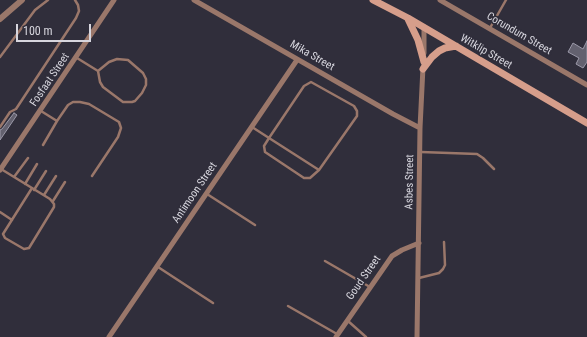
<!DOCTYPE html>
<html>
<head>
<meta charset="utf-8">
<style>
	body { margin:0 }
	#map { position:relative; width:587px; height:337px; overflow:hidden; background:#302e3b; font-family:"Roboto Condensed",sans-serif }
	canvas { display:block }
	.scale { position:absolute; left:16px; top:24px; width:75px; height:18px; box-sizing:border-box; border:2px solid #d7d6de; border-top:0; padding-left:5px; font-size:12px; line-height:14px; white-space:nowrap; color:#d7d6de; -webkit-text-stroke:3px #302e3b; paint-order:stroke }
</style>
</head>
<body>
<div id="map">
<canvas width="587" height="337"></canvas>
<div class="scale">100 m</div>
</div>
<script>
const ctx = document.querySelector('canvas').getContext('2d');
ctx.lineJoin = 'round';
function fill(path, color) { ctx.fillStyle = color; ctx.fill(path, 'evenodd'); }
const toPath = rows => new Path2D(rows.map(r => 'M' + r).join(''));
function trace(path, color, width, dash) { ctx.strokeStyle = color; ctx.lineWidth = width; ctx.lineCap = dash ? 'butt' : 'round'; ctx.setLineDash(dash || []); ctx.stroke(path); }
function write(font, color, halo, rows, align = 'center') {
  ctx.font = font + ' "Roboto Condensed",sans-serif'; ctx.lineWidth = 3.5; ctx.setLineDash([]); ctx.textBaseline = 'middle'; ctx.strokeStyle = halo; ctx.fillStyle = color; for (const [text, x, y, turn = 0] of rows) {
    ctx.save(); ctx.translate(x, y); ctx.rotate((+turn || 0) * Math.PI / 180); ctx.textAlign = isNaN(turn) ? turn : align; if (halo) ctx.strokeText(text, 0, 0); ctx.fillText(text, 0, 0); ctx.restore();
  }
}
const building = toPath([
	[587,41,587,62,583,68,576,64,579,58,568,52,573,43,583,49,587,41],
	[14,113,17,115,0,140,0,130,2,129,14,113]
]);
const service = toPath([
	[490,28,506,0],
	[0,57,35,10,48,0],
	[77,58,98,71,100,82,103,87,123,102,132,102,135,101,142,93,146,85,146,79,143,73,128,60,117,59,109,62,98,71],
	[41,111,57,121,43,145],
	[57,121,68,105,73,102,80,102,89,104,119,122,121,128,118,137,92,176],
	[0,127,10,112,16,109,76,18,79,11,78,5,75,0],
	[252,127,269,138,304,86,311,82,354,106,357,111,357,116,319,170,310,178,304,178,265,152,264,146,269,138,319,170],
	[421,152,477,154,483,158,494,169],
	[1,169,50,199,54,204,54,207,29,248,24,249,5,238,3,234,32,188],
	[14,177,28,158],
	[25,184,37,164],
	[34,190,46,171],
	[207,194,255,225],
	[44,195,56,176],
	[53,201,65,182],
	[0,212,12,220],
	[325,261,370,287],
	[158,267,213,303],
	[419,278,439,273,443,269,445,265,444,242],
	[288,306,337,334],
	[348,321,366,337]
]);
const minor = toPath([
	[194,0,393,114,420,128],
	[440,0,587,85],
	[424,53,424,28],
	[0,170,114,0],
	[109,337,297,60],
	[336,337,392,256,402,250,419,243],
	[417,337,420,128,423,67]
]);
const tertiary = toPath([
	[0,19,22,0]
]);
const secondary = toPath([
	[373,0,408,18,587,123],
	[408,19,418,40,424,62],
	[423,69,432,57,439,51,445,48,456,46]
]);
const streetNames = [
	["Corundum Street",519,34,30],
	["Witklip Street",486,52,30],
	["Mika Street",312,56,30],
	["Fosfaat Street",50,80,-56],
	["Asbes Street",410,182,-89],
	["Antimoon Street",195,193,-56],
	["Goud Street",364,278,-55]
];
fill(building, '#63616f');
trace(building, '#9b99a9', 1);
trace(service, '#9a776a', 2.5);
trace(minor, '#9a776a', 5);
trace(tertiary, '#9a776a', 6);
trace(secondary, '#d69e8b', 7);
write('11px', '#d7d6de', '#302e3b', streetNames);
</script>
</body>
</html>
